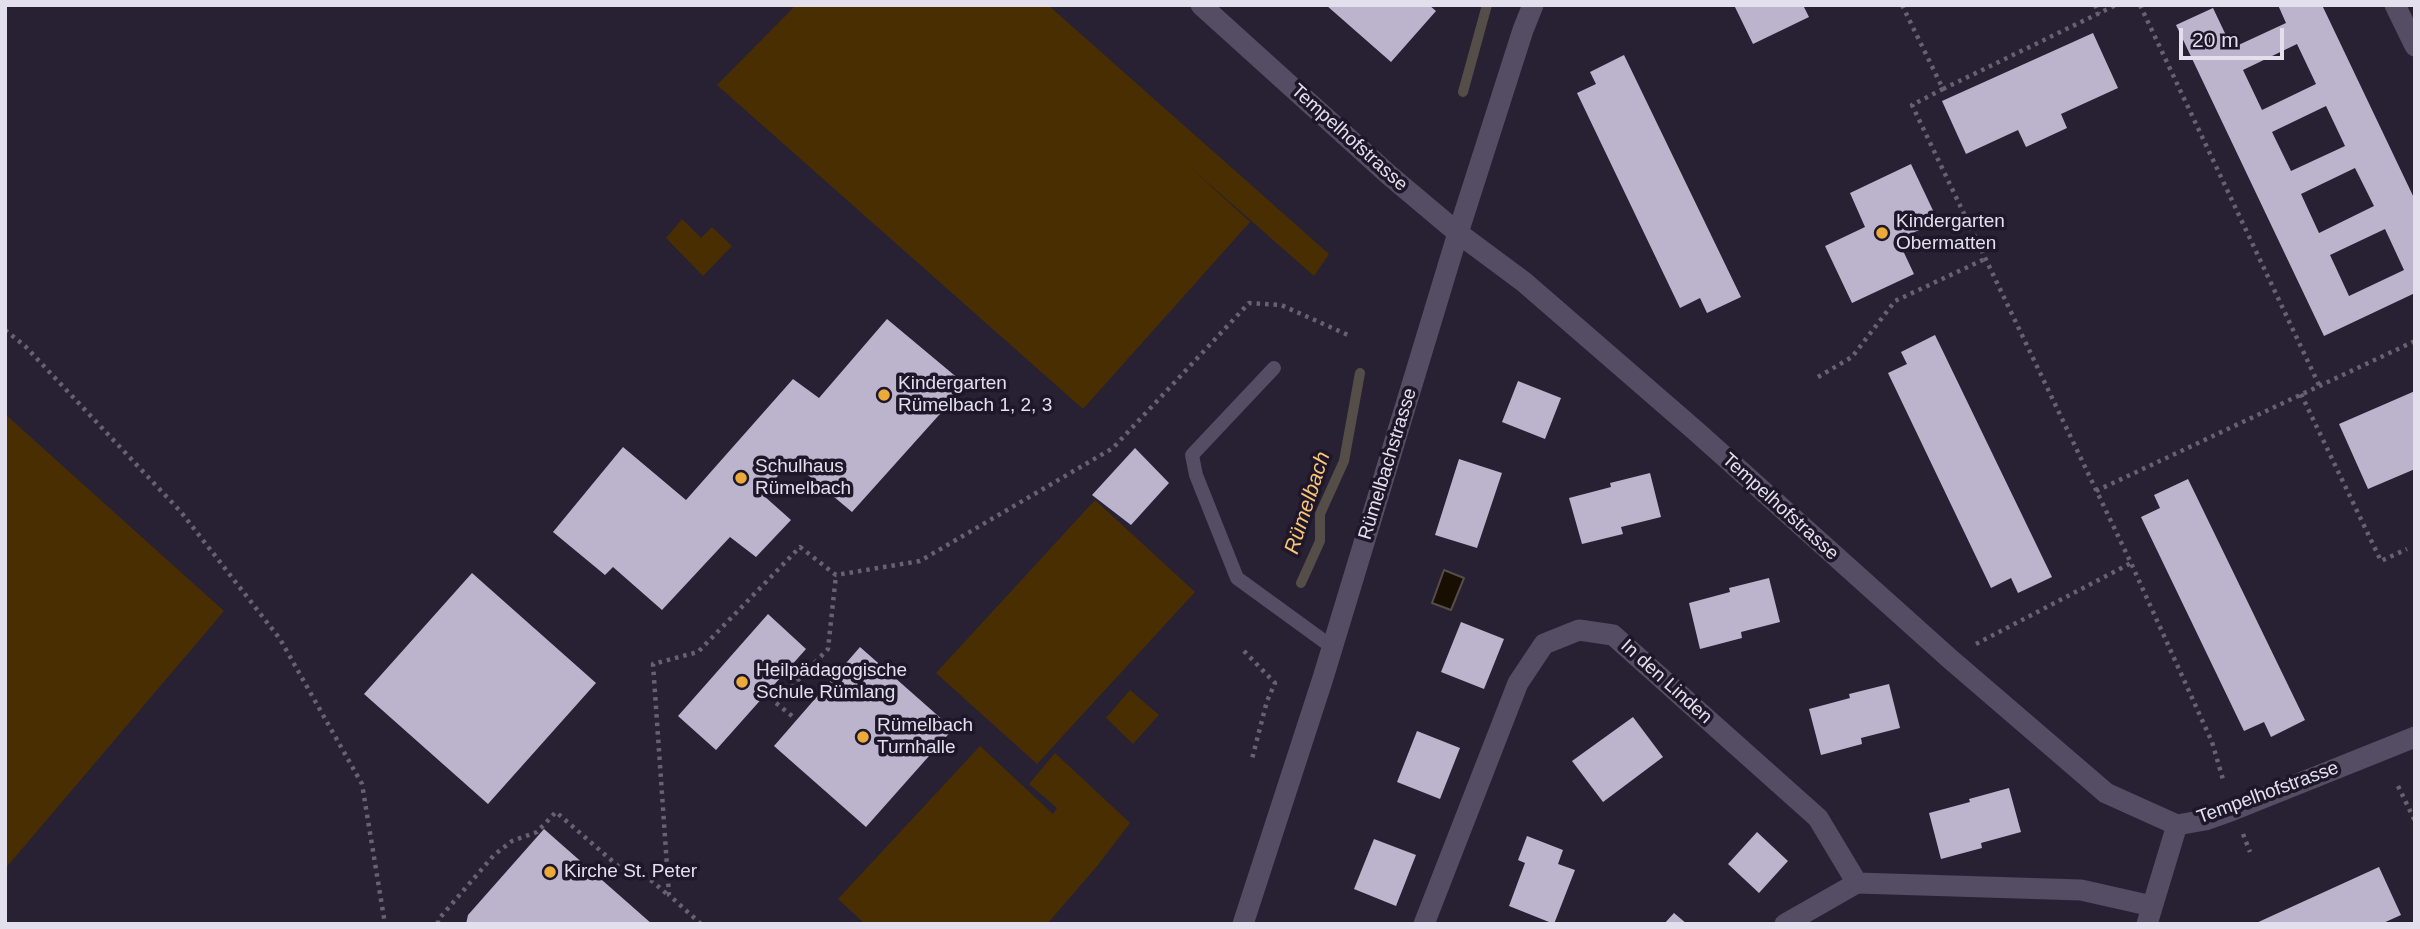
<!DOCTYPE html>
<html>
<head>
<meta charset="utf-8">
<style>
	body { margin:0 }
	#map { position:relative; width:2420px; height:929px; overflow:hidden; background:#282134; font-family:Arial,sans-serif }
	canvas { display:block }
	.frame { position:absolute; inset:0; border:7px solid #e3dfec; pointer-events:none }
	.scale { position:absolute; left:2179px; top:28px; width:105px; height:32px; box-sizing:border-box; border:4px solid #e3dfec; border-top:0; padding-left:9px; font-size:21px; line-height:24px; white-space:nowrap; color:#e3dfec; -webkit-text-stroke:5px #1e172a; paint-order:stroke }
</style>
</head>
<body>
<div id="map">
<canvas width="2420" height="929"></canvas>
<div class="frame"></div>
<div class="scale">20 m</div>
</div>
<script>
const ctx = document.querySelector('canvas').getContext('2d');
ctx.lineJoin = 'round';
function fill(path, color) { ctx.fillStyle = color; ctx.fill(path, 'evenodd'); }
const toPath = rows => new Path2D(rows.map(r => 'M' + r).join(''));
function trace(path, color, width, dash) { ctx.strokeStyle = color; ctx.lineWidth = width; ctx.lineCap = dash ? 'butt' : 'round'; ctx.setLineDash(dash || []); ctx.stroke(path); }
function write(font, color, halo, rows, align = 'center') {
  ctx.font = font + ' Arial,sans-serif'; ctx.lineWidth = 7; ctx.setLineDash([]); ctx.textBaseline = 'middle'; ctx.strokeStyle = halo; ctx.fillStyle = color; for (const [text, x, y, turn = 0] of rows) {
    ctx.save(); ctx.translate(x, y); ctx.rotate((+turn || 0) * Math.PI / 180); ctx.textAlign = isNaN(turn) ? turn : align; if (halo) ctx.strokeText(text, 0, 0); ctx.fillText(text, 0, 0); ctx.restore();
  }
}
const green = toPath([
	[796,5,1048,5,1329,254,1314,276,1190,167,1250,222,1083,409,717,85],
	[682,219,701,238,712,227,732,246,703,276,666,238],
	[5,414,224,611,5,869],
	[1095,500,1195,592,1037,764,936,673],
	[1130,690,1159,715,1133,744,1106,718],
	[980,746,1053,814,1057,808,1029,784,1055,753,1130,823,1098,865,1047,924,865,924,838,899]
]);
const water = toPath([
	[1444,570,1464,578,1451,610,1432,603,1444,570]
]);
const stream = toPath([
	[1463,92,1487,5],
	[1301,583,1320,541,1320,514,1344,461,1360,373]
]);
const building = toPath([
	[1326,5,1429,5,1436,11,1391,62],
	[1734,5,1803,5,1809,17,1753,44],
	[2278,5,2322,5,2415,200,2415,293,2324,336,2176,25,2213,8,2232,48,2286,23],
	[2297,44,2316,84,2262,110,2243,70],
	[2326,106,2345,146,2291,171,2272,132],
	[2355,168,2374,206,2319,233,2301,194],
	[2385,229,2404,270,2349,296,2330,255],
	[2093,33,2118,88,2061,114,2067,128,2026,147,2018,130,1966,154,1942,101],
	[1624,55,1741,297,1707,313,1700,298,1680,308,1577,93,1596,84,1590,72],
	[1911,164,1938,221,1898,240,1914,274,1852,303,1825,246,1865,227,1850,193],
	[887,319,966,385,852,512,790,460,763,495,791,520,756,557,730,537,662,610,613,567,605,575,553,532,623,447,686,500,793,379,819,398],
	[1935,335,2052,577,2018,593,2011,578,1991,588,1888,373,1907,364,1901,352],
	[1518,381,1561,398,1545,439,1502,422],
	[2415,391,2415,469,2368,489,2339,424],
	[1135,448,1169,483,1131,525,1092,495],
	[1459,459,1502,473,1477,548,1435,535],
	[1650,473,1661,517,1621,527,1623,534,1582,544,1569,498,1611,487,1610,483],
	[2188,479,2305,720,2271,737,2264,722,2244,731,2141,517,2160,508,2154,495],
	[472,573,596,683,488,804,364,694],
	[1769,578,1780,622,1741,632,1742,638,1700,649,1689,603,1730,592,1729,588],
	[768,614,806,649,716,750,678,716],
	[1461,622,1504,639,1484,689,1441,672],
	[860,647,953,729,866,827,774,746],
	[1889,684,1900,728,1861,738,1862,744,1821,755,1809,709,1850,698,1849,694],
	[1633,717,1663,757,1603,802,1572,761],
	[1417,731,1460,748,1440,799,1397,782],
	[2009,788,2021,832,1981,843,1982,848,1941,859,1929,813,1970,802,1969,799],
	[544,829,652,924,466,924,468,915],
	[1757,832,1788,861,1759,893,1728,864],
	[1527,836,1563,850,1558,864,1575,870,1554,924,1509,906,1525,863,1518,860],
	[1374,839,1416,855,1396,906,1354,889],
	[2379,867,2401,915,2381,924,2254,924],
	[1674,913,1687,924,1664,924]
]);
const path = toPath([
	[1902,5,1943,89,1912,105,2131,563,2212,742,2224,783],
	[2095,5,2099,14],
	[2140,5,2319,385],
	[1943,89,2116,5],
	[5,330,25,346,181,512,280,639,362,784,385,924],
	[1818,377,1852,357,1895,301,1987,258],
	[2301,394,2381,561,2407,549],
	[2096,491,2415,341],
	[1976,644,2131,563],
	[1244,651,1275,683,1267,701,1252,759],
	[792,716,776,703,828,649,836,575],
	[2398,786,2415,821],
	[2243,834,2250,852],
	[438,924,438,920,494,855,512,841,537,832,556,812,633,879,645,875,668,895],
	[701,924,669,895,653,664,698,652,800,547,836,575,920,561,1113,448,1249,303,1281,305,1348,335]
]);
const lane = toPath([
	[1274,368,1192,455,1196,475,1237,578,1332,647]
]);
const street = toPath([
	[1201,5,1389,175,1458,233,1524,282,1697,432,1949,658,2106,793,2177,825,2205,820,2233,810,2415,737],
	[2395,5,2415,46],
	[1243,924,1323,678,1458,233,1523,30,1533,5],
	[1424,924,1518,683,1544,644,1579,630,1613,635,1818,818,1857,883],
	[1785,924,1857,883,2081,890,2152,906],
	[2147,924,2177,825]
]);
const markers = [
	[1882,233,7,"#ebaa39"],
	[884,395,7,"#ebaa39"],
	[741,478,7,"#ebaa39"],
	[742,682,7,"#ebaa39"],
	[863,737,7,"#ebaa39"],
	[550,872,7,"#ebaa39"]
];
const streetNames = [
	["Tempelhofstrasse",1349,138,42],
	["Rümelbachstrasse",1388,464,-73],
	["Tempelhofstrasse",1780,507,42],
	["In den Linden",1666,682,42],
	["Tempelhofstrasse",2268,793,-20]
];
const poiNames = [
	["Kindergarten",1896,222],
	["Obermatten",1896,244],
	["Kindergarten",898,384],
	["Rümelbach 1, 2, 3",898,406],
	["Schulhaus",755,467],
	["Rümelbach",755,489],
	["Heilpädagogische",756,671],
	["Schule Rümlang",756,693],
	["Rümelbach",877,726],
	["Turnhalle",877,748],
	["Kirche St. Peter",564,872]
];
const waterNames = [
	["Rümelbach",1308,503,-72]
];
fill(green, '#482e00');
fill(water, '#180e01');
trace(water, '#554d48', 2);
trace(stream, '#554d48', 10);
fill(building, '#bcb4cd');
trace(path, '#676172', 4.5, [3.5, 5]);
trace(lane, '#544d63', 14);
trace(street, '#544d63', 21);
for (const [x, y, r, color] of markers) { const dot = new Path2D(); dot.arc(x, y, r, 0, 2 * Math.PI); ctx.fillStyle = color; ctx.fill(dot); trace(dot, '#1e172a', 2.5); }
write('19px', '#e3dfec', '#1e172a', streetNames);
write('19px', '#e3dfec', '#1e172a', poiNames, 'left');
write('italic 21px', '#fac676', '#1e172a', waterNames);
</script>
</body>
</html>
